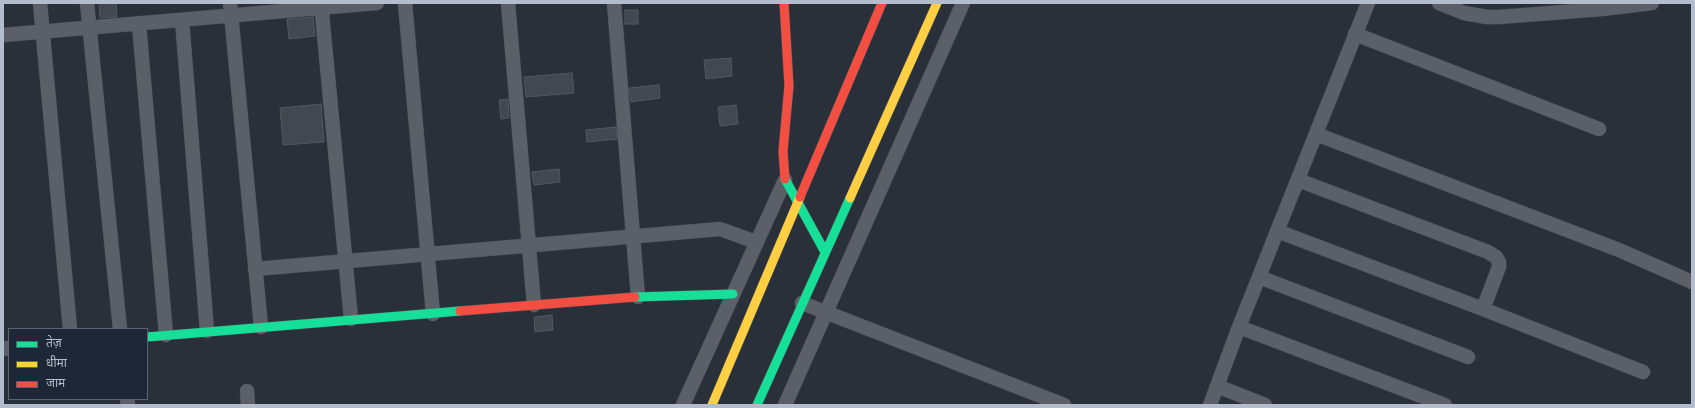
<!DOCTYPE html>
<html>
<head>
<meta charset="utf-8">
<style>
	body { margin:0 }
	#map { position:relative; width:1695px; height:408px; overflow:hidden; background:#2a303a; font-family:Ubuntu,"Noto Sans Devanagari",sans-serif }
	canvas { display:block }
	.frame { position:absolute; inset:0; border:4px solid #b4bdcb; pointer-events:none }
	.legend { position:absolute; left:8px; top:328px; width:140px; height:72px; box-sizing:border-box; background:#1d2736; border:1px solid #596372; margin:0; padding:5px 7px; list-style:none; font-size:12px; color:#b4bdcb }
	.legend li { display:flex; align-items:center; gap:8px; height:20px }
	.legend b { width:20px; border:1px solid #596372 }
</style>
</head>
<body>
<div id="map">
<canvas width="1695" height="408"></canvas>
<div class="frame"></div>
<ul class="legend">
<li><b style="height:5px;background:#16e098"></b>तेज़</li>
<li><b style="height:5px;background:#ffcf43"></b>धीमा</li>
<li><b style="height:5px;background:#f24e42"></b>जाम</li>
</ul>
</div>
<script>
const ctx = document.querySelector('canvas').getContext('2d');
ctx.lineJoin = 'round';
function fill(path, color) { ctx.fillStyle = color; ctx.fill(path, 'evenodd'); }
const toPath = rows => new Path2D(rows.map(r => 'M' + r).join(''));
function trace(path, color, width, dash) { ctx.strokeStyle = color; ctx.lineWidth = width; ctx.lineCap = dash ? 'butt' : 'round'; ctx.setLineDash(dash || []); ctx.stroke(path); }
const building = toPath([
	[99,3,116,3,117,17,100,18,99,3],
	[625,10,638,10,638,24,625,24,625,10],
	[313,17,315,36,289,39,287,19,313,17],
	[731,58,732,76,706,79,704,60,731,58],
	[572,73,574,93,526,97,524,77,572,73],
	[659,85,660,98,631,102,629,88,659,85],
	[508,99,509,118,501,119,499,100,508,99],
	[321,104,324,142,283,145,280,108,321,104],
	[736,105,738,124,720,126,718,107,736,105],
	[616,127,617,139,587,142,586,130,616,127],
	[559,169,560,182,534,185,532,172,559,169],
	[552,315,553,330,535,332,534,317,552,315]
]);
const street = toPath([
	[40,3,70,329],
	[87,3,120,329],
	[230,3,261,327],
	[321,3,351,319],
	[405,3,433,314],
	[508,3,534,305],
	[614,3,638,297],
	[1439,3,1464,13,1487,17,1499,17,1602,9,1652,3],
	[182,20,207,331],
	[139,24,166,335],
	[1355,34,1599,129],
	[3,35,377,3],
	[1316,134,1619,250,1692,282],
	[1298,180,1488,252,1496,257,1499,262,1499,267,1483,309],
	[1277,231,1483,309,1643,372],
	[255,269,720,229,756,242],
	[1259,277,1468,357],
	[802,303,1064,405],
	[1239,327,1445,405],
	[3,349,9,348],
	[1217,386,1265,405],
	[247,391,248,405],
	[127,399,128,405],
	[683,405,785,180],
	[785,405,963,3],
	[1210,405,1239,327,1368,3]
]);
const fast = toPath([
	[785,179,825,252],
	[635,297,733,294],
	[147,337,460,311],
	[757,405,850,198]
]);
const slow = toPath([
	[850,198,937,3],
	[712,405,800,197]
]);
const jam = toPath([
	[784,3,789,86,783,151,785,179],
	[800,197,882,3],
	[460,311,635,297]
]);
fill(building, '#424750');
trace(building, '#525861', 1);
trace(street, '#474b53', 15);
trace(fast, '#474b53', 10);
trace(slow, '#474b53', 10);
trace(jam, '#474b53', 10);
trace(street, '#5b6068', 14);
trace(fast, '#16e098', 9);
trace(slow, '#ffcf43', 9);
trace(jam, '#f24e42', 9);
</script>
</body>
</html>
